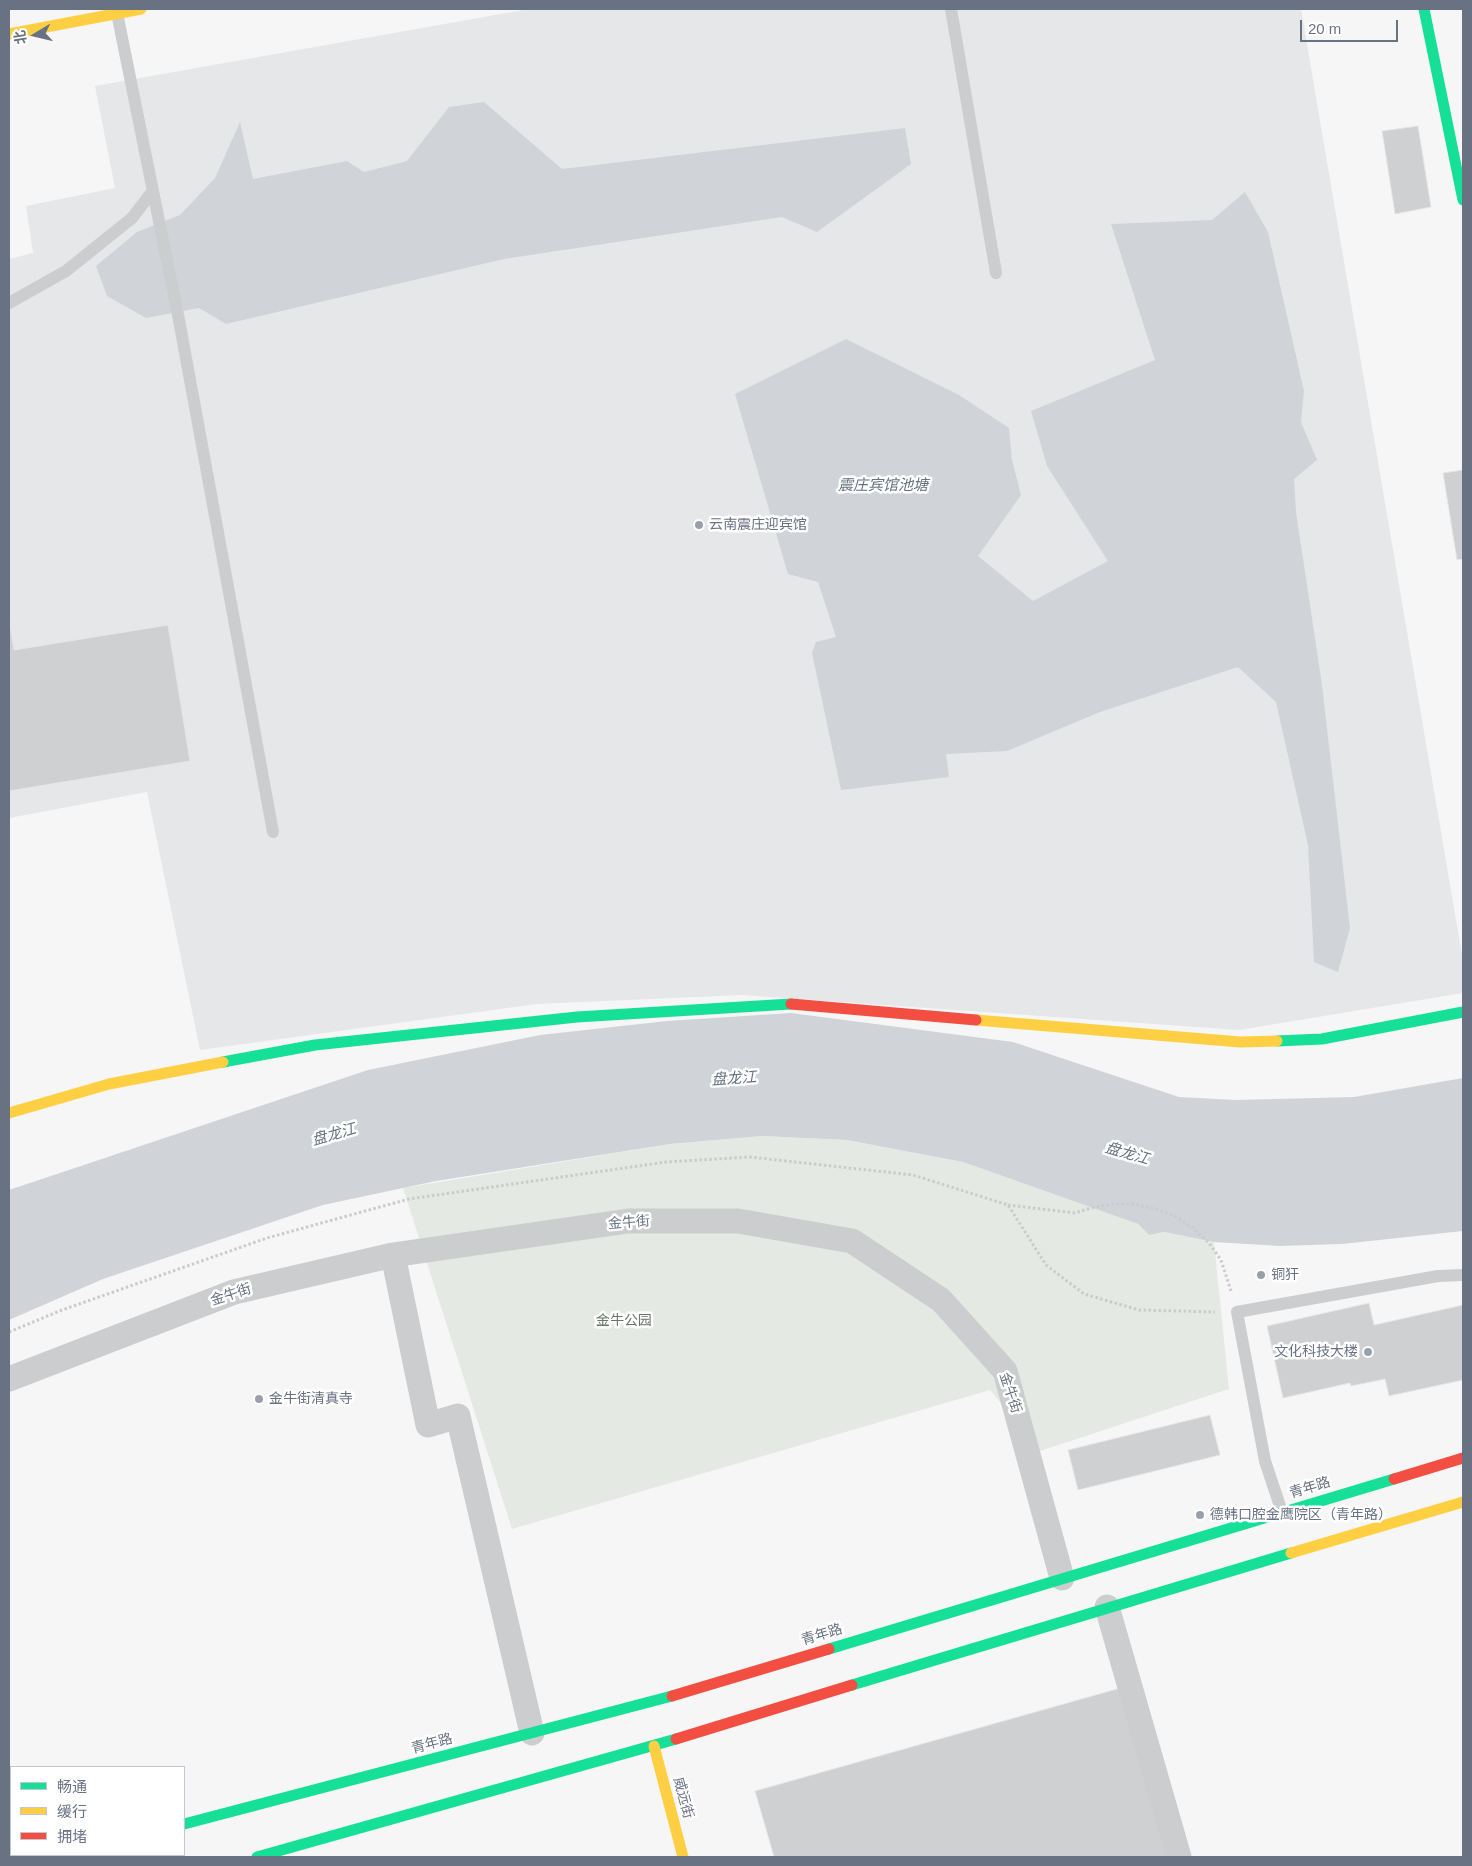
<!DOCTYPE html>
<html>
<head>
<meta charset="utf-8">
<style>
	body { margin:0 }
	#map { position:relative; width:1472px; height:1866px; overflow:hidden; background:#f6f6f6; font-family:Arial,"Noto Sans SC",sans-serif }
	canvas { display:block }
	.frame { position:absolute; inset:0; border:10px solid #697283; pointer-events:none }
	.legend { position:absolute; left:10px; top:1766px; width:175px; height:90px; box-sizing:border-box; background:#fff; border:1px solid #c3c7cd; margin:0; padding:6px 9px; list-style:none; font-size:15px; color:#697283 }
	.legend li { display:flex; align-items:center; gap:10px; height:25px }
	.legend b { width:25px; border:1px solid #c3c7cd }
	.north { position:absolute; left:10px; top:10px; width:50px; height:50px; -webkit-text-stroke:4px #fff; paint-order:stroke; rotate:261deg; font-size:14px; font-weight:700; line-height:20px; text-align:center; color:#697283 }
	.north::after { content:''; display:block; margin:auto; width:18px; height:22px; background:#697283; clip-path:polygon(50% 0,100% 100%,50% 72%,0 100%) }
	.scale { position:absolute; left:1300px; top:20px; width:98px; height:22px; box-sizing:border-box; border:2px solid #697283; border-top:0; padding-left:6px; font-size:15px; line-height:18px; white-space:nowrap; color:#697283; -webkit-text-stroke:4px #fff; paint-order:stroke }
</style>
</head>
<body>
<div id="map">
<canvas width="1472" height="1866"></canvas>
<div class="frame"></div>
<ul class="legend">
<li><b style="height:6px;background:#16e098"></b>畅通</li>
<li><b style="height:6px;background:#ffcf43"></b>缓行</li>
<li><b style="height:6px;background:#f24e42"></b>拥堵</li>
</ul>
<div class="north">北</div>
<div class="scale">20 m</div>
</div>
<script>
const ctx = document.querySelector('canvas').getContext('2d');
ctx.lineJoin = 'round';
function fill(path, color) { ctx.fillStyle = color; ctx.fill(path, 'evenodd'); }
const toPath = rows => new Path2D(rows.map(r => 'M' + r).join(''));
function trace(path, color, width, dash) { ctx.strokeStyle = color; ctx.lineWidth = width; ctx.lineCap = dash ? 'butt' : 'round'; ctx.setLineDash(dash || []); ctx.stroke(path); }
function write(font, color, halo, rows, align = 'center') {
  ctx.font = font + ' Arial,"Noto Sans SC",sans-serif'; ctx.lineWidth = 5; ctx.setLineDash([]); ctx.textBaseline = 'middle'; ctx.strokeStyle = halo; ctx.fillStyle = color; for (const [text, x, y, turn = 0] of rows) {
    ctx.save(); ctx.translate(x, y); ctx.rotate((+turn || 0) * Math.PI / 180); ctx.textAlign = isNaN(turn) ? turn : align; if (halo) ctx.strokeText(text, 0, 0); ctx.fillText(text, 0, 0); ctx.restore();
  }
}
const built = toPath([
	[529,9,1301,9,1463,961,1463,993,1239,1030,742,995,537,1004,200,1050,147,792,9,818,9,259,33,253,26,206,115,188,95,86]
]);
const green = toPath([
	[762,1136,847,1140,963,1162,1138,1224,1149,1235,1164,1232,1214,1242,1229,1389,1040,1451,990,1390,512,1529,403,1188,670,1144]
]);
const water = toPath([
	[484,102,562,169,905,128,911,164,817,232,782,217,504,259,226,324,199,308,146,318,107,296,96,266,137,232,180,215,215,178,240,122,253,179,347,161,364,172,407,161,449,107],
	[1245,192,1268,232,1304,391,1301,422,1317,460,1294,479,1296,512,1322,685,1350,928,1338,972,1314,962,1308,845,1276,702,1238,667,1100,712,1007,751,946,754,949,777,841,790,812,653,816,642,836,637,818,582,788,574,735,394,846,339,959,395,1009,428,1012,460,1021,495,978,556,1033,601,1108,561,1047,466,1031,411,1155,360,1111,224,1212,220],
	[791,1013,1013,1042,1179,1097,1235,1100,1354,1097,1463,1078,1463,1231,1342,1244,1280,1246,1214,1242,1164,1232,1149,1235,1138,1224,963,1162,847,1140,762,1136,670,1144,436,1181,323,1205,103,1279,9,1320,9,1190,368,1070,540,1035,667,1021]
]);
const building = toPath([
	[1418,126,1431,207,1395,214,1382,131,1418,126],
	[1463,470,1463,559,1457,560,1443,473,1463,470],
	[9,619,14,650,168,625,190,761,9,791,9,619],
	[1369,1303,1374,1325,1463,1305,1463,1380,1389,1396,1385,1379,1351,1386,1350,1383,1283,1398,1267,1326,1369,1303],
	[1210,1415,1220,1455,1078,1490,1068,1450,1210,1415],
	[1124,1687,1172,1857,774,1857,755,1791,1124,1687]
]);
const path = toPath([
	[1008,1205,1075,1213,1094,1207,1115,1204,1135,1204,1156,1209,1175,1216,1193,1228,1209,1243,1221,1260,1231,1291],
	[9,1332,62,1310,267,1238,409,1199,666,1162,750,1157,913,1175,1008,1205,1046,1265,1084,1294,1139,1310,1215,1312]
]);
const lane = toPath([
	[951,9,996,273],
	[117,13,179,320,273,832],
	[9,303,66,271,132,218,152,192],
	[1282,1512,1265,1461,1237,1312,1438,1276,1463,1275]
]);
const street = toPath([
	[393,1255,428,1425,458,1416,532,1733],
	[9,1379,234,1292,393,1255,628,1221,738,1221,852,1241,941,1300,1005,1371,1062,1578],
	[1107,1607,1179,1857]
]);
const fast = toPath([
	[1424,9,1463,200],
	[1277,1041,1322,1039,1463,1012],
	[223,1062,315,1045,577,1017,791,1004],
	[829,1649,1394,1479],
	[852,1685,1291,1553],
	[184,1824,672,1696],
	[57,1857,66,1855],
	[257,1857,676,1739]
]);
const slow = toPath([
	[9,34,141,9],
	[976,1020,1240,1042,1277,1041],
	[9,1113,109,1084,223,1062],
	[1291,1553,1463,1502],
	[654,1746,683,1857]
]);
const jam = toPath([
	[791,1004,976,1020],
	[1394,1479,1463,1458],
	[672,1696,829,1649],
	[676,1739,852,1685]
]);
const markers = [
	[699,525,5,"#9aa0ab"],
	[1261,1275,5,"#9aa0ab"],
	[1368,1352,5,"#9aa0ab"],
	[259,1399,5,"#9aa0ab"],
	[1200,1515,5,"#9aa0ab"]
];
const poiNames = [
	["云南震庄迎宾馆",709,525],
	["铜犴",1271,1275],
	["文化科技大楼",1358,1352,"right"],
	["金牛街清真寺",269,1399],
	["德韩口腔金鹰院区（青年路）",1210,1515]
];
const streetNames = [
	["金牛街",629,1223,-4],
	["金牛街",231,1295,-18],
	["金牛街",1010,1393,72],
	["青年路",1310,1488,-17],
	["青年路",822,1635,-17],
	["青年路",432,1744,-15],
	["威远街",683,1798,75]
];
const parkNames = [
	["金牛公园",624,1321]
];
const waterNames = [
	["震庄宾馆池塘",883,486],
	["盘龙江",734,1079,-4],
	["盘龙江",334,1135,-16],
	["盘龙江",1127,1154,16]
];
fill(built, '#e6e7e8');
fill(green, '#e5e9e4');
fill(water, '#d0d4d8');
fill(building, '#cfd0d1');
trace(building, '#e6e6e6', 1);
trace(path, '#cbcbcc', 3, [2.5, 2.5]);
trace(lane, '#cccdcf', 12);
trace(street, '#cccdcf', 25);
trace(fast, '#16e098', 11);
trace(slow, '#ffcf43', 11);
trace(jam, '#f24e42', 11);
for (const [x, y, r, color] of markers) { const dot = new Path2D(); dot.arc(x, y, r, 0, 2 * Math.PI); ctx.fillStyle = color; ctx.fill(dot); trace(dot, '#fff', 2); }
write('14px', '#697283', '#fff', poiNames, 'left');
write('14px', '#697283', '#fff', streetNames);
write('14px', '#677a67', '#fff', parkNames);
write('italic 15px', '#65737f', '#fff', waterNames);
</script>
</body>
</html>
